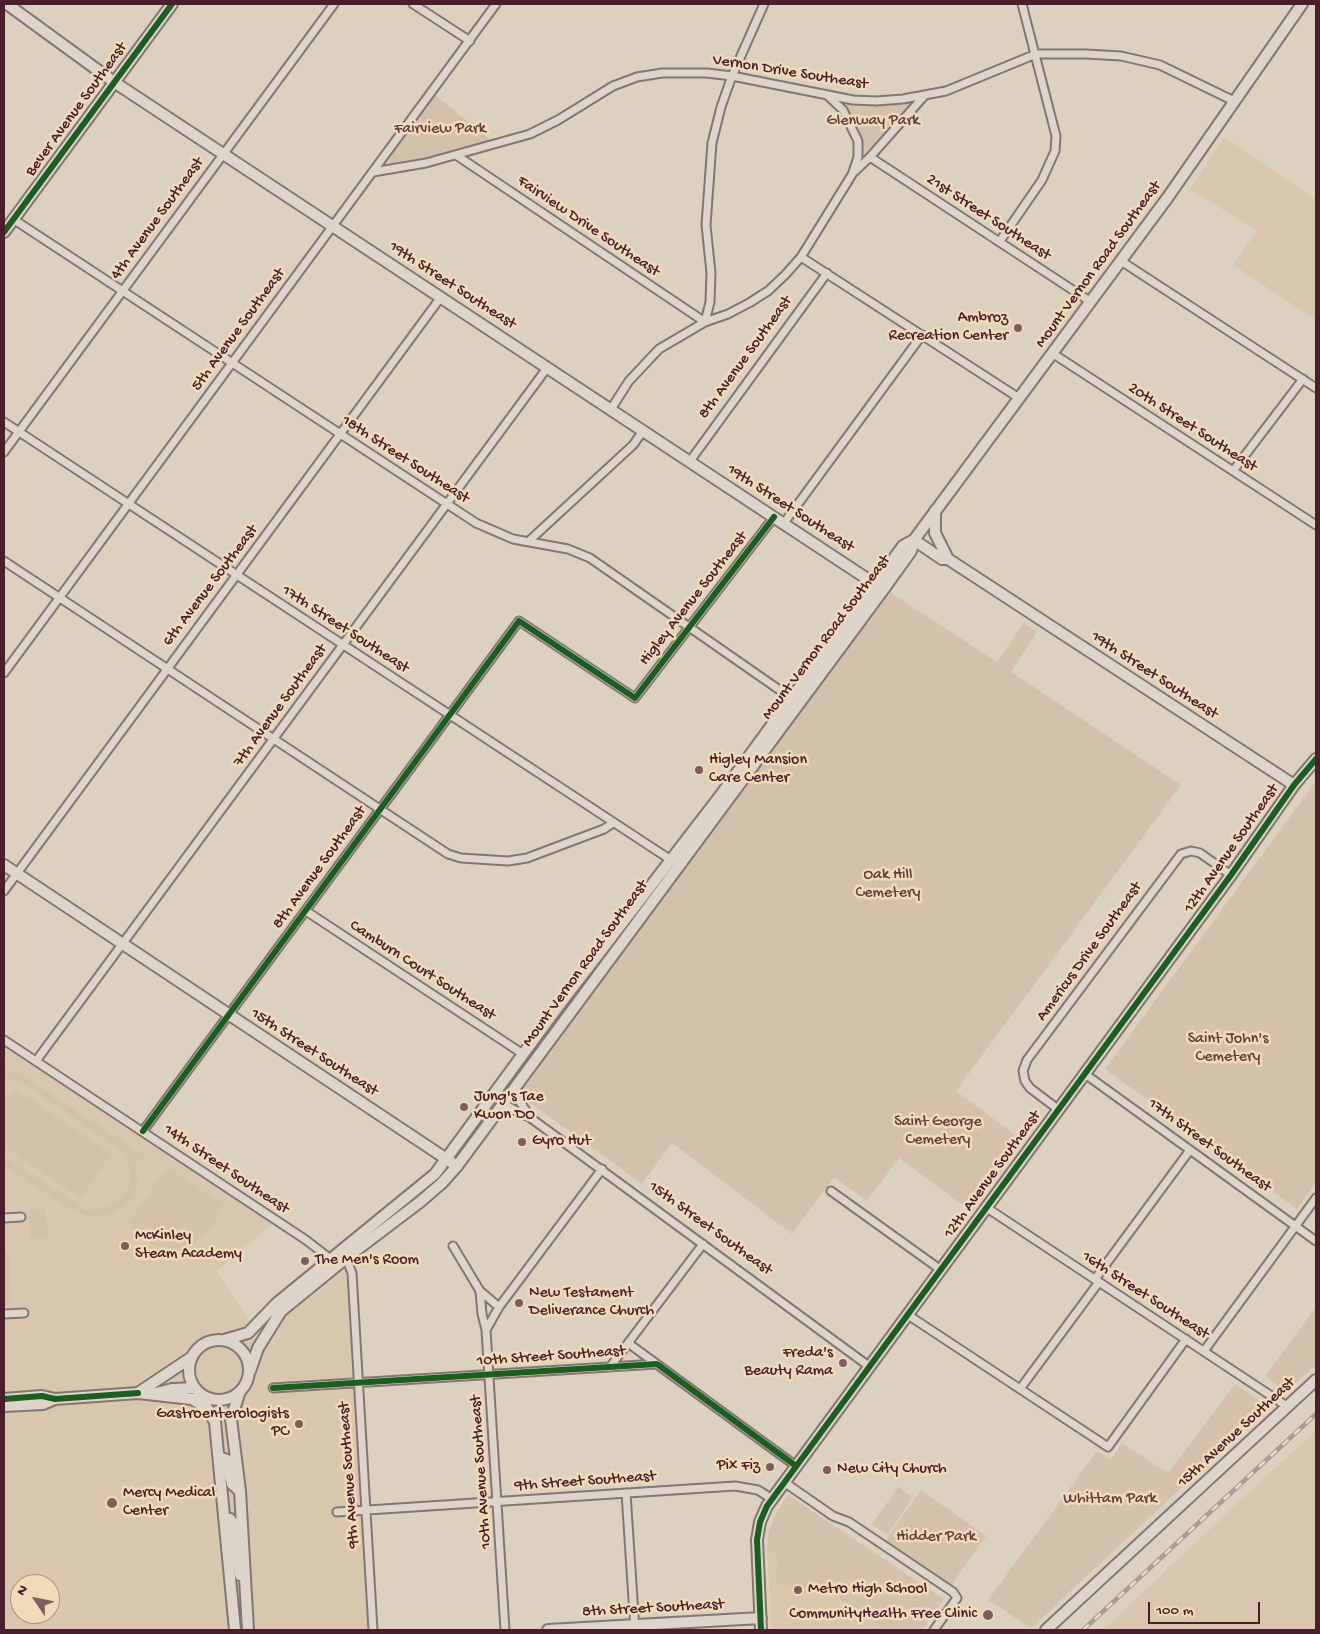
<!DOCTYPE html>
<html>
<head>
<meta charset="utf-8">
<style>
	body { margin:0 }
	#map { position:relative; width:1320px; height:1634px; overflow:hidden; background:#dcd0bf; font-family:"Gochi Hand",sans-serif }
	canvas { display:block }
	.frame { position:absolute; inset:0; border:5px solid #4a1f2b; pointer-events:none }
	.north { position:absolute; left:10px; top:1574px; width:50px; height:50px; box-sizing:border-box; background:#efdab9; border:1px solid #ad8f80; border-radius:50%; rotate:304deg; font-size:14px; font-weight:700; line-height:20px; text-align:center; color:#4a1f2b }
	.north::after { content:''; display:block; margin:auto; width:18px; height:22px; background:#7d5d5f; clip-path:polygon(50% 0,100% 100%,50% 72%,0 100%) }
	.scale { position:absolute; left:1148px; top:1602px; width:112px; height:22px; box-sizing:border-box; border:2px solid #4a1f2b; border-top:0; padding-left:6px; font-size:15px; line-height:18px; white-space:nowrap; color:#4a1f2b; -webkit-text-stroke:4px #efdab9; paint-order:stroke }
</style>
</head>
<body>
<div id="map">
<canvas width="1320" height="1634"></canvas>
<div class="frame"></div>
<div class="north">N</div>
<div class="scale">100 m</div>
</div>
<script>
const ctx = document.querySelector('canvas').getContext('2d');
ctx.lineJoin = 'round';
function fill(path, color) { ctx.fillStyle = color; ctx.fill(path, 'evenodd'); }
const toPath = rows => new Path2D(rows.map(r => 'M' + r).join(''));
function trace(path, color, width, dash) { ctx.strokeStyle = color; ctx.lineWidth = width; ctx.lineCap = dash ? 'butt' : 'round'; ctx.setLineDash(dash || []); ctx.stroke(path); }
function write(font, color, halo, rows, align = 'center') {
  ctx.font = font + ' "Gochi Hand",sans-serif'; ctx.lineWidth = 5; ctx.setLineDash([]); ctx.textBaseline = 'middle'; ctx.strokeStyle = halo; ctx.fillStyle = color; for (const [text, x, y, turn = 0] of rows) {
    ctx.save(); ctx.translate(x, y); ctx.rotate((+turn || 0) * Math.PI / 180); ctx.textAlign = isNaN(turn) ? turn : align; if (halo) ctx.strokeText(text, 0, 0); ctx.fillText(text, 0, 0); ctx.restore();
  }
}
const built = toPath([
	[1224,137,1316,199,1316,320,1233,265,1257,231,1190,189],
	[4,1040,277,1220,217,1271,250,1322,222,1348,341,1256,349,1265,374,1630,4,1630],
	[20,1584,50,1584,50,1614,20,1614],
	[1316,1431,1316,1630,1103,1630,1262,1480],
	[767,1549,886,1630,772,1630]
]);
const green = toPath([
	[435,95,492,141,399,165,391,165,389,158],
	[907,102,910,104,909,108,864,154,860,134,846,105,848,103,872,105],
	[891,593,997,662,1024,623,1037,632,1011,672,1181,785,956,1091,1023,1141,972,1212,899,1158,867,1201,834,1177,792,1234,672,1143,642,1184,518,1094,518,1090,827,672],
	[1316,781,1316,1182,1297,1209,1105,1069],
	[4,1069,22,1075,145,1156,141,1162,135,1158,138,1183,133,1197,125,1205,114,1213,100,1217,88,1216,73,1211,4,1166,4,1157,86,1209,97,1210,119,1201,125,1194,130,1183,131,1171,122,1151,20,1081,4,1077],
	[14,1088,111,1153,81,1198,4,1147,4,1103],
	[172,1170,223,1204,216,1222,199,1240,177,1250,151,1244,136,1233,129,1223,163,1173],
	[45,1209,48,1237,30,1238,29,1210],
	[4,1252,9,1252,12,1304,4,1305],
	[1316,1307,1316,1365,1286,1392,1265,1376],
	[1235,1384,1268,1407,1031,1628,988,1600,1097,1451,1111,1460,1122,1443,1168,1473],
	[898,1487,913,1497,887,1535,872,1524],
	[921,1490,986,1536,950,1587,885,1541],
	[788,1495,944,1599,922,1630,886,1630,818,1584,797,1588,776,1583,778,1557,767,1549,769,1531,776,1513]
]);
const street = toPath([
	[413,4,470,41],
	[828,96,843,110,858,141,858,157,853,172],
	[456,155,705,322,710,302,711,273,706,225,712,143,721,107,732,76,764,4],
	[870,157,1091,302],
	[373,172,426,163,530,134,558,120,613,86,637,77,662,73,707,73,732,76,853,100,876,101,903,99,946,91,1036,54,1086,54,1121,56,1160,65,1234,101],
	[13,219,476,523,513,539,568,549,590,558,791,698],
	[1000,241,1042,180,1055,151,1056,136,1022,4],
	[801,257,1019,398],
	[1121,261,1316,388],
	[1052,353,1316,525],
	[611,409,629,381,659,349,705,322,728,314,749,303,768,291,785,275,801,257,853,173,870,157,925,95],
	[4,422,671,860],
	[4,452,334,4],
	[690,461,827,273],
	[1233,471,1303,379],
	[784,523,922,335],
	[529,541,633,445,643,431],
	[4,561,448,854,461,858,508,861,527,858,604,829,613,823],
	[4,673,496,4],
	[4,891,441,297],
	[306,911,523,1054],
	[4,1040,306,1240,332,1260],
	[36,1061,547,368],
	[1085,1074,1316,1241],
	[512,1091,532,1119,870,1367],
	[503,1103,521,1114,530,1117],
	[1059,1110,1030,1088,1025,1081,1023,1071,1027,1060,1181,854,1191,851,1200,853,1231,875],
	[143,1131,519,621,635,698,774,517],
	[831,1191,941,1270],
	[987,1208,1288,1407],
	[4,1218,21,1217],
	[453,1246,480,1291,499,1307],
	[346,1258,352,1273,373,1630],
	[1095,1279,1190,1150],
	[480,1291,482,1314,486,1330],
	[4,1314,24,1313],
	[908,1315,1108,1447,1186,1339],
	[628,1343,796,1466],
	[1204,1351,1316,1198],
	[610,1367,703,1244],
	[273,1388,657,1364],
	[1020,1389,1099,1282],
	[784,1482,833,1516,849,1522,953,1592,957,1598,934,1630],
	[626,1493,635,1630],
	[337,1512,735,1486,758,1490,772,1499],
	[505,1630,486,1330,499,1307,602,1169]
]);
const secondary = toPath([
	[7,4,114,82,881,588],
	[4,232,172,4],
	[935,511,935,533,948,559,1294,785],
	[914,540,942,559,948,559],
	[4,865,457,1166],
	[548,1630,761,1618],
	[761,1630,757,1540,760,1522,767,1506,1231,875,1294,785,1316,759],
	[1046,1630,1316,1380]
]);
const primary = toPath([
	'189 1370a30 30 0 1 1 60 0a30 30 0 1 1-60 0Z',
	[224,1340,248,1333,277,1303,435,1174,560,1004,720,796,903,546,914,540],
	[250,1371,258,1348,281,1311,346,1258,420,1202,442,1183,457,1166,883,590,911,551,914,540,1168,197,1302,4],
	[198,1392,215,1422,235,1630],
	[138,1393,192,1357],
	[156,1393,172,1389,195,1388],
	[239,1394,231,1419,240,1491,248,1630],
	[4,1399,42,1396,55,1399,138,1393,192,1399,206,1408],
	[4,1406,43,1404,55,1399],
	[219,1457,227,1460,232,1484,240,1491],
	[224,1518,230,1519,234,1524,240,1575]
]);
const rail = toPath([
	[1083,1630,1316,1414]
]);
const cycleway = toPath([
	[4,232,172,4],
	[143,1131,519,621,635,698,774,517],
	[273,1388,657,1364,796,1466],
	[4,1399,42,1396,55,1399,138,1393],
	[761,1630,757,1540,760,1522,767,1506,1231,875,1294,785,1316,759]
]);
const markers = [
	[1018,328,5,"#7d5d5f"],
	[699,770,5,"#7d5d5f"],
	[464,1107,5,"#7d5d5f"],
	[522,1142,5,"#7d5d5f"],
	[125,1246,5,"#7d5d5f"],
	[305,1261,5,"#7d5d5f"],
	[519,1303,5,"#7d5d5f"],
	[843,1363,5,"#7d5d5f"],
	[299,1424,5,"#7d5d5f"],
	[770,1467,5,"#7d5d5f"],
	[827,1470,5,"#7d5d5f"],
	[112,1503,6,"#7d5d5f"],
	[798,1590,5,"#7d5d5f"],
	[988,1615,6,"#7d5d5f"]
];
const streetNames = [
	["Vernon Drive Southeast",790,73,9],
	["Bever Avenue Southeast",77,110,-54],
	["21st Street Southeast",988,218,33],
	["4th Avenue Southeast",158,219,-54],
	["Fairview Drive Southeast",588,227,34],
	["Mount Vernon Road Southeast",1099,265,-54],
	["19th Street Southeast",452,286,33],
	["5th Avenue Southeast",239,330,-54],
	["8th Avenue Southeast",746,358,-54],
	["20th Street Southeast",1192,428,33],
	["18th Street Southeast",405,460,33],
	["19th Street Southeast",790,509,33],
	["6th Avenue Southeast",211,586,-53],
	["Higley Avenue Southeast",694,599,-52],
	["17th Street Southeast",345,630,33],
	["Mount Vernon Road Southeast",827,638,-53],
	["19th Street Southeast",1154,676,33],
	["7th Avenue Southeast",281,706,-54],
	["12th Avenue Southeast",1232,849,-55],
	["8th Avenue Southeast",320,868,-54],
	["Americus Drive Southeast",1090,952,-54],
	["Mount Vernon Road Southeast",586,964,-54],
	["Camburn Court Southeast",422,971,33],
	["15th Street Southeast",314,1053,33],
	["17th Street Southeast",1209,1146,36],
	["14th Street Southeast",226,1170,34],
	["12th Avenue Southeast",993,1175,-54],
	["15th Street Southeast",710,1229,36],
	["16th Street Southeast",1145,1296,33],
	["10th Street Southeast",551,1357,-4],
	["15th Avenue Southeast",1237,1433,-43],
	["10th Avenue Southeast",482,1472,-94],
	["9th Avenue Southeast",350,1475,-94],
	["9th Street Southeast",585,1482,-4],
	["8th Street Southeast",653,1609,-3]
];
const parkNames = [
	["Glenway Park",873,122],
	["Fairview Park",440,130],
	["Oak Hill",888,876],
	["Cemetery",888,894],
	["Saint John's",1228,1040],
	["Cemetery",1228,1058],
	["Saint George",938,1123],
	["Cemetery",938,1141],
	["Whittam Park",1110,1500],
	["Hidder Park",936,1538]
];
const poiNames = [
	["Ambroz",1008,319,"right"],
	["Recreation Center",1008,337,"right"],
	["Higley Mansion",709,761],
	["Care Center",709,779],
	["Jung's Tae",474,1098],
	["Kwon DO",474,1116],
	["Gyro Hut",532,1142],
	["McKinley",135,1237],
	["Steam Academy",135,1255],
	["The Men's Room",315,1261],
	["New Testament",529,1294],
	["Deliverance Church",529,1312],
	["Freda's",833,1354,"right"],
	["Beauty Rama",833,1372,"right"],
	["Gastroenterologists",289,1415,"right"],
	["PC",289,1433,"right"],
	["Pix Fiz",760,1467,"right"],
	["New City Church",837,1470],
	["Mercy Medical",123,1494],
	["Center",123,1512],
	["Metro High School",808,1590],
	["CommunityHealth Free Clinic",977,1615,"right"]
];
fill(built, '#d8c6af');
fill(green, '#d4c1ac');
trace(street, '#847671', 11);
trace(secondary, '#847671', 14);
trace(primary, '#847671', 14);
trace(street, '#ddd5c9', 7);
trace(secondary, '#ddd5c9', 10);
trace(primary, '#ddd5c9', 10);
trace(rail, '#a79d96', 4.5);
trace(rail, '#efdab9', 2.5, [8]);
trace(cycleway, '#1b5e20', 6);
for (const [x, y, r, color] of markers) { const dot = new Path2D(); dot.arc(x, y, r, 0, 2 * Math.PI); ctx.fillStyle = color; ctx.fill(dot); trace(dot, '#efdab9', 2); }
write('16px', '#4a1f2b', '#efdab9', streetNames);
write('16px', '#643d42', '#efdab9', parkNames);
write('16px', '#4a1f2b', '#efdab9', poiNames, 'left');
</script>
</body>
</html>
